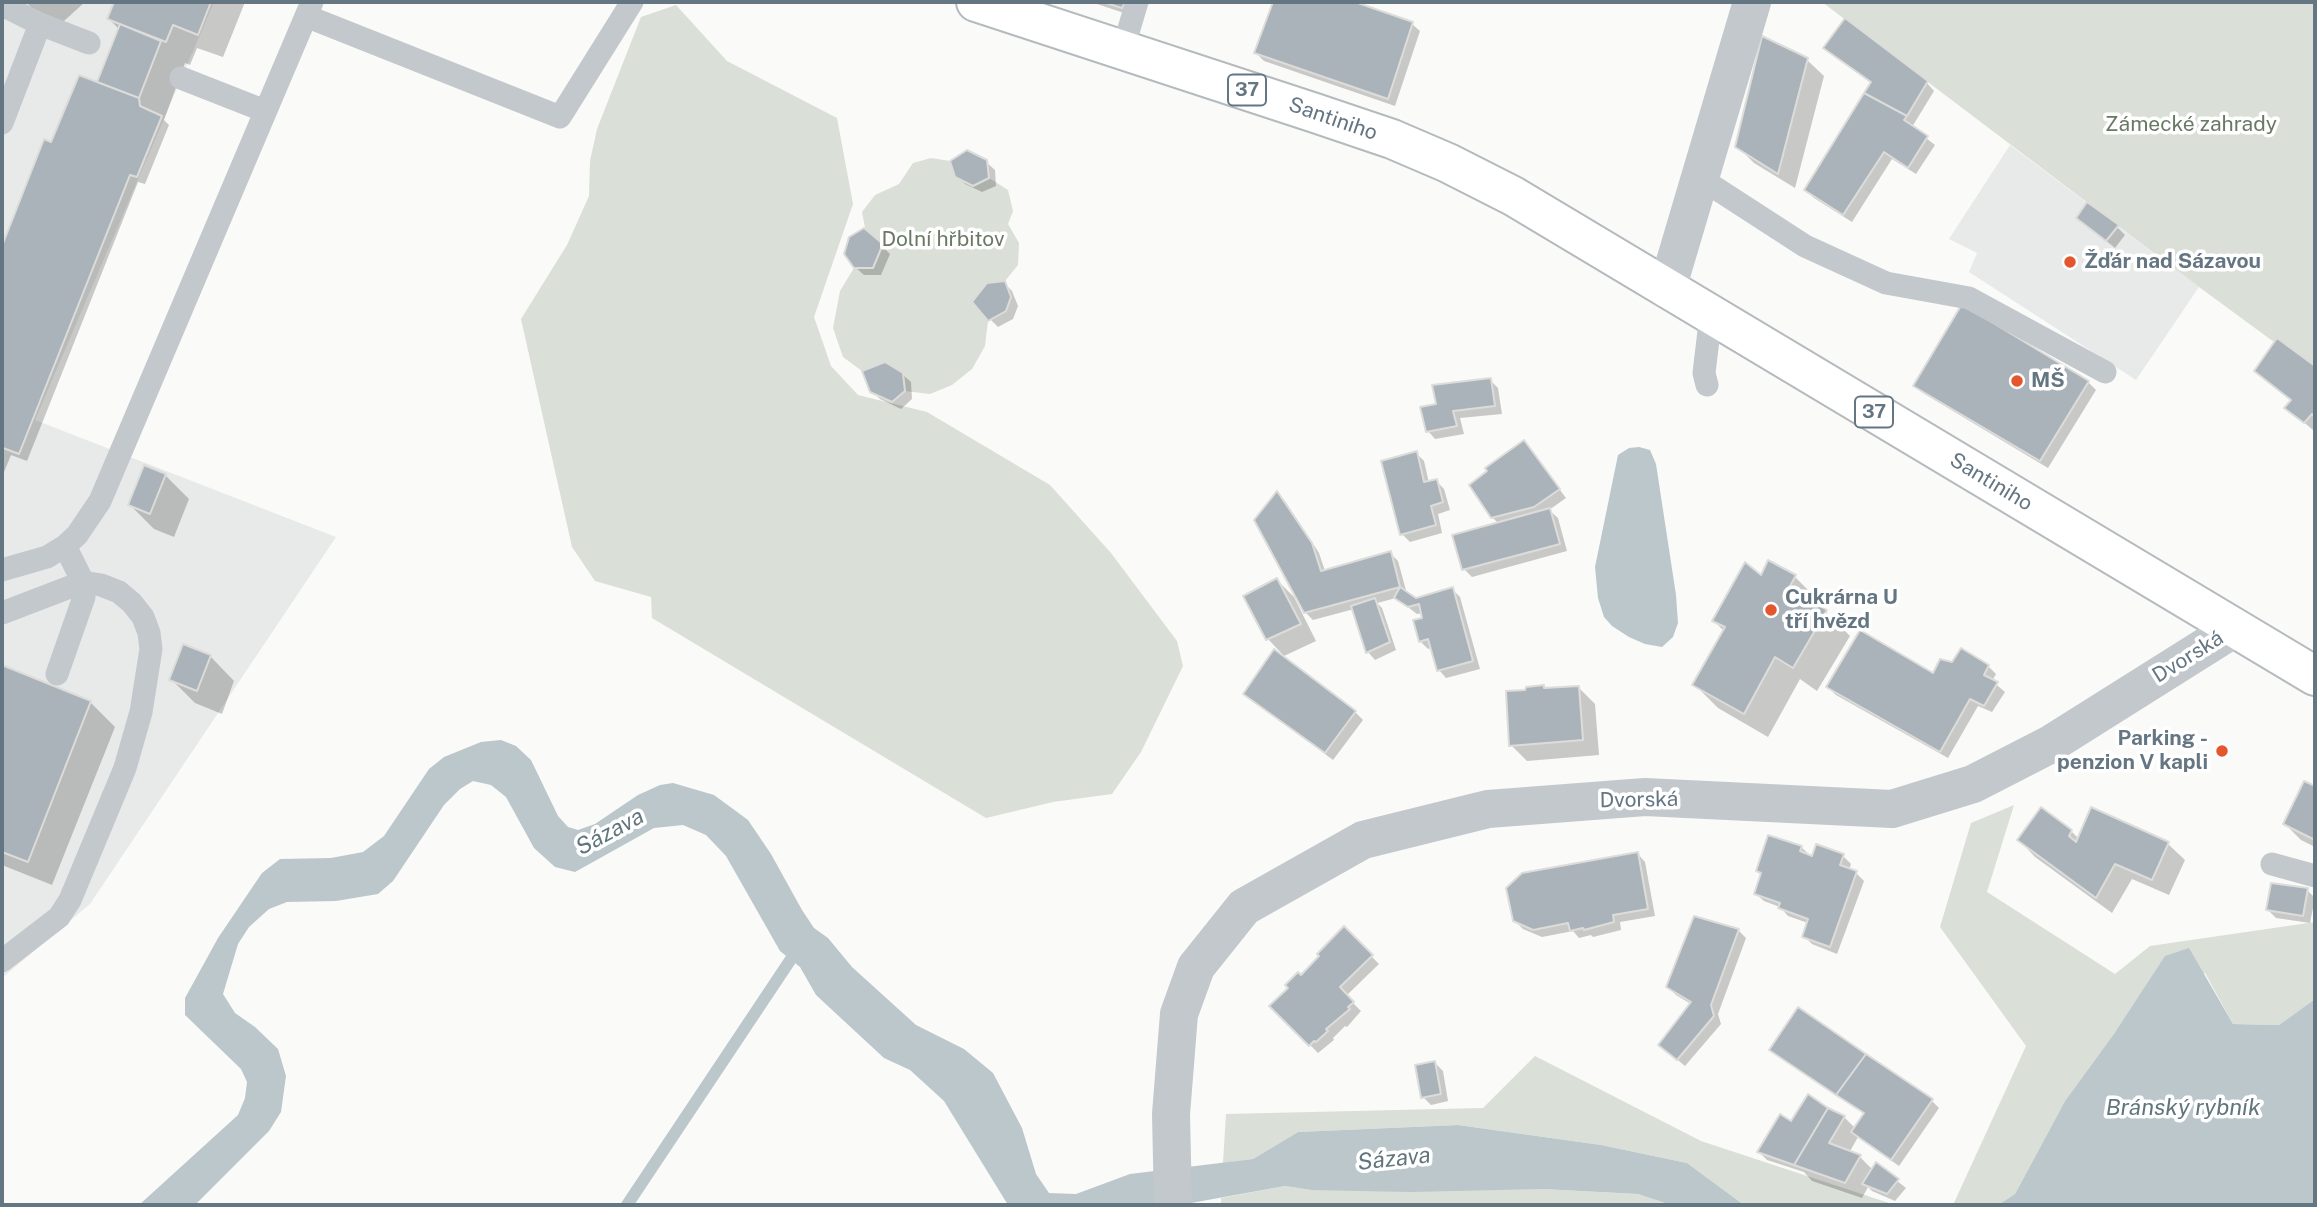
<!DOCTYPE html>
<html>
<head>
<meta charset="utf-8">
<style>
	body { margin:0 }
	#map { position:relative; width:2317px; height:1207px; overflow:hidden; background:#fafaf8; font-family:"Public Sans",sans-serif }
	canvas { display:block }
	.frame { position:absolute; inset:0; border:4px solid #657683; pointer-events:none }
</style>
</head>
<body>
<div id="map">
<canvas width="2317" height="1207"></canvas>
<div class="frame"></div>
</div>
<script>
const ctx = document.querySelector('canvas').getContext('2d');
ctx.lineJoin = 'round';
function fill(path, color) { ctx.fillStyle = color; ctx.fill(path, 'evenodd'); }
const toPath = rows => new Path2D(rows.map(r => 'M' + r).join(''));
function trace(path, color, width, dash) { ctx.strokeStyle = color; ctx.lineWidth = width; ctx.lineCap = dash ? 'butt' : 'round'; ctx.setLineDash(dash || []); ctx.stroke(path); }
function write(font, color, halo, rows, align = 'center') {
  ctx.font = font + ' "Public Sans",sans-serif'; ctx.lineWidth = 7; ctx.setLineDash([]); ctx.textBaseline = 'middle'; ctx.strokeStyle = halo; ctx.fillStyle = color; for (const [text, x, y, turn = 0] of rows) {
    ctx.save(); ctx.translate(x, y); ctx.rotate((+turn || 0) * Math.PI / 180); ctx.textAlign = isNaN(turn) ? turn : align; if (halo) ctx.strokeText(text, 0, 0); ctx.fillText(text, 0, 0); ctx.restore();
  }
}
const built = toPath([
	[2,2,214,2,35,420,336,537,90,904,2,978],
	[2010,145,2199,287,2136,380,1969,272,1977,253,1949,239]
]);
const green = toPath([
	[1822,2,2315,2,2315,366,2277,339,2274,342,2199,287],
	[676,5,727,61,837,118,853,204,814,317,831,366,858,395,927,412,1050,485,1111,553,1177,641,1183,666,1141,752,1112,794,1053,802,986,818,652,618,651,597,595,581,572,547,521,319,567,245,589,196,590,161,597,129,641,17],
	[931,158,950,161,955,177,989,178,1008,190,1013,211,1008,224,1019,243,1018,265,1005,281,987,283,972,302,988,321,985,346,972,369,952,385,930,394,905,391,903,373,885,362,862,371,843,357,833,328,840,291,854,268,873,268,862,212,875,195,899,184,913,163],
	[2014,805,1987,892,2115,974,2150,946,2315,922,2315,999,2279,1025,2233,1024,2205,973,2116,1031,2065,1101,2015,1194,1998,1205,1953,1205,2026,1046,1940,927,1971,823],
	[1535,1056,1701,1141,1895,1205,1744,1205,1687,1163,1601,1145,1458,1125,1298,1132,1253,1159,1223,1163,1226,1114,1483,1108],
	[1285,1186,1311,1190,1542,1189,1638,1194,1671,1205,1221,1205,1221,1198]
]);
const water = toPath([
	[1639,447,1650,450,1656,464,1676,595,1678,623,1673,637,1662,647,1645,644,1629,637,1612,626,1604,617,1598,598,1595,567,1618,455,1629,448],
	[501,740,516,746,531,760,558,816,568,827,578,830,595,824,638,795,660,785,673,783,714,795,748,820,771,854,802,910,814,928,828,938,852,967,916,1025,964,1049,993,1073,1022,1128,1036,1174,1049,1193,1076,1194,1130,1174,1253,1159,1298,1132,1458,1125,1601,1145,1687,1163,1744,1205,1671,1205,1638,1194,1542,1189,1410,1192,1311,1190,1285,1186,1180,1205,1008,1205,944,1101,910,1070,884,1058,816,995,800,967,780,951,726,856,706,835,683,825,654,828,575,872,555,867,534,848,506,797,491,785,473,781,460,789,444,805,393,881,378,894,336,901,287,902,269,909,249,927,238,944,223,994,235,1013,255,1027,278,1049,286,1076,281,1112,269,1131,195,1205,139,1205,238,1115,245,1098,247,1082,241,1069,185,1015,185,998,218,938,262,873,280,859,331,858,363,852,384,836,429,769,444,757,481,742],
	[2189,948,2233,1024,2279,1025,2315,999,2315,1205,1998,1205,2015,1194,2065,1101,2116,1031,2165,956]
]);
const shadow = toPath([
	[26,2,85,2,54,30],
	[113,2,245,2,223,57,197,48,190,65,185,63,164,120,169,125,145,184,138,182,27,461,11,455,2,477,2,250,45,142,52,144,98,84,119,29,109,19,115,4],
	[1091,2,1135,2,1130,15],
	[1274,2,1350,2,1412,24,1420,31,1395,106,1264,61,1256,53],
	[1825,48,1927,83,1934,91,1912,127,1935,145,1916,174,1892,159,1852,222,1814,198,1806,190,1872,84],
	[1807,60,1824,76,1795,188,1754,163,1737,146],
	[986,162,995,170,996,186,982,192,965,184,957,176],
	[2078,218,2117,227,2125,235,2115,248],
	[882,246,890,254,881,275,864,275,855,267],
	[1004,283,1012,291,1018,306,1013,319,998,327,990,319],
	[2277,341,2315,369,2315,427,2313,430,2287,408,2293,401],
	[902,374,911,382,912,399,901,409,880,399,872,391],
	[1490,380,1498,388,1502,414,1460,418,1464,434,1435,439,1428,431,1438,405],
	[2088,382,2096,390,2048,468,1923,393,1915,385],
	[1524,442,1566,498,1549,510,1558,518,1567,551,1472,577,1464,569,1499,524,1492,517],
	[1416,453,1424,461,1429,483,1436,481,1444,489,1450,510,1438,514,1442,533,1410,542,1402,534],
	[165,475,189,499,174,537,154,529,130,505],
	[1277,493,1285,501,1319,553,1325,571,1390,553,1398,561,1407,594,1416,600,1452,589,1460,597,1480,669,1446,678,1439,670,1432,648,1428,649,1420,641,1424,620,1423,613,1417,614,1396,598,1377,603,1382,608,1396,650,1375,660,1368,652,1354,609,1313,620,1305,612],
	[1795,577,1819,601,1816,606,1826,612,1850,636,1817,691,1800,679,1768,737,1718,708,1694,684,1724,631,1714,621,1761,578],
	[1277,580,1294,597,1316,641,1284,656,1268,639,1245,597],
	[210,656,234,681,222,714,195,703,171,679],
	[1988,666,1996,674,1992,681,2005,692,1992,712,1978,706,1948,758,1836,695,1828,687,1934,675],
	[2,667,91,703,115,727,52,885,2,865],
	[1578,687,1595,704,1599,755,1527,761,1511,745,1546,690],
	[1245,694,1355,712,1363,720,1333,760],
	[2305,783,2315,788,2315,847,2301,840,2285,824],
	[2071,831,2079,839,2168,844,2185,860,2169,895,2132,879,2112,913,2035,857,2019,840],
	[1801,847,1813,858,1843,856,1851,864,1849,870,1856,873,1864,881,1837,954,1812,944,1804,936,1808,923,1788,916,1780,907,1764,901,1756,894,1762,875,1758,870],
	[1638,854,1645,862,1655,916,1620,922,1621,930,1593,937,1591,935,1579,938,1573,931,1542,937,1523,929,1514,920],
	[2307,890,2315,898,2310,923,2276,918,2268,910],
	[1344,929,1379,964,1346,996,1361,1011,1347,1027,1345,1026,1333,1038,1334,1040,1318,1053,1272,1006],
	[1738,930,1746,938,1718,1014,1721,1024,1685,1066,1660,1045,1691,1004,1676,995,1668,987],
	[1772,1049,1931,1100,1939,1108,1899,1166,1858,1137,1849,1153,1860,1157,1873,1170,1877,1165,1906,1188,1895,1201,1872,1191,1868,1187,1862,1198,1812,1181,1804,1172,1767,1160,1759,1152,1792,1123,1828,1109,1844,1117,1855,1128,1865,1114,1780,1057],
	[1435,1063,1443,1071,1448,1101,1431,1105,1423,1097]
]);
const stream = toPath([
	[627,1205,799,947]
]);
const building = toPath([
	[114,2,211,2,198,35,173,25,166,42,107,19,114,2],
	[1103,2,1125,2,1122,8,1103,2],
	[1273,2,1355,2,1413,22,1388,99,1254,53,1273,2],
	[1845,18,1928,81,1907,116,1864,93,1871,82,1823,48,1845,18],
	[120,24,161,41,139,98,97,82,120,24],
	[1762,36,1808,58,1778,174,1735,147,1762,36],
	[79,75,139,98,140,106,162,116,137,177,130,175,19,454,3,448,2,450,2,246,44,139,51,142,79,75],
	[1864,93,1907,116,1904,120,1928,136,1908,168,1884,152,1843,215,1804,190,1864,93],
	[967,150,987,160,989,178,973,186,955,177,950,161,967,150],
	[2087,202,2119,225,2106,241,2076,218,2087,202],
	[864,228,883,244,873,268,854,268,844,254,849,237,864,228],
	[1005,281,1011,297,1006,311,988,321,972,302,987,283,1005,281],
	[1962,304,2089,381,2040,461,1913,386,1962,304],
	[2277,338,2315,366,2315,417,2312,414,2304,423,2284,408,2291,400,2254,371,2277,338],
	[885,362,903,373,905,391,892,402,870,392,862,371,885,362],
	[1491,378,1495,406,1453,411,1457,426,1426,432,1420,407,1436,404,1432,385,1491,378],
	[1524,440,1560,489,1534,507,1491,518,1469,485,1487,471,1485,468,1524,440],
	[1417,451,1424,482,1437,479,1443,502,1431,506,1436,525,1400,535,1381,461,1417,451],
	[144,465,166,474,150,514,128,505,144,465],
	[1277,491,1312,543,1321,571,1391,551,1400,587,1304,613,1254,520,1277,491],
	[1550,508,1560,544,1462,570,1452,535,1550,508],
	[1768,560,1796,575,1789,588,1827,610,1793,668,1775,657,1744,714,1692,685,1725,627,1712,621,1745,562,1761,575,1768,560],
	[1277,578,1301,624,1266,640,1243,596,1277,578],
	[1400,587,1416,598,1453,587,1473,661,1437,671,1428,639,1419,642,1413,620,1422,618,1419,604,1408,607,1394,598,1400,587],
	[1375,598,1390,642,1366,653,1351,606,1375,598],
	[1860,630,1933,673,1940,659,1952,662,1961,648,1989,665,1984,675,1998,682,1984,706,1970,699,1940,752,1826,687,1860,630],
	[183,644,211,655,197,691,169,680,183,644],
	[1274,649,1356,711,1325,753,1243,694,1274,649],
	[2,665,91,701,28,862,2,852,2,665],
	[1544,685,1544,688,1579,686,1583,740,1509,746,1506,691,1525,690,1526,687,1544,685],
	[2304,781,2315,786,2315,840,2283,824,2304,781],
	[2041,807,2072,830,2069,836,2076,842,2091,807,2169,842,2152,880,2115,864,2096,898,2017,840,2041,807],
	[1768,835,1802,846,1800,851,1812,856,1816,844,1844,854,1840,865,1857,871,1830,947,1802,937,1808,919,1778,908,1780,903,1754,894,1761,873,1756,871,1768,835],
	[1638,852,1648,909,1613,915,1614,922,1584,930,1583,928,1570,931,1568,923,1533,930,1513,921,1506,888,1522,873,1638,852],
	[2271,883,2308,888,2303,916,2266,910,2271,883],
	[1694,916,1739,929,1711,1005,1714,1016,1677,1060,1658,1045,1691,1002,1666,987,1694,916],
	[1344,926,1373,955,1340,987,1354,1002,1348,1007,1350,1009,1326,1029,1328,1031,1316,1042,1314,1041,1309,1046,1269,1006,1288,988,1285,985,1298,972,1301,975,1319,956,1317,954,1344,926],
	[1798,1007,1866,1054,1836,1095,1769,1050,1798,1007],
	[1866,1054,1933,1099,1891,1160,1851,1132,1864,1113,1836,1095,1866,1054],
	[1435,1061,1441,1094,1421,1098,1415,1065,1435,1061],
	[1808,1094,1828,1108,1794,1165,1757,1152,1780,1114,1791,1121,1808,1094],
	[1828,1108,1845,1116,1829,1143,1861,1155,1845,1183,1794,1165,1828,1108],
	[1876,1162,1899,1179,1887,1194,1862,1184,1876,1162]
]);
const lane = toPath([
	[2,5,40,24],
	[306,16,560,117,632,2],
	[1123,49,1137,2],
	[181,78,265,111],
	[2,123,40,24,89,43],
	[1700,178,1805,246,1886,283,1969,298,2105,372],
	[1707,385,1704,373,1711,314],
	[2,570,47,557,65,546,77,535,100,501,312,2],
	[2,613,83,582,101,585,119,592,132,603,143,617,149,633,151,649,141,712,125,768,70,900,59,917,2,961],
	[57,674,84,597,83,582,65,546],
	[2272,864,2315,876]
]);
const street = toPath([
	[1667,289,1752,2],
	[1173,1205,1171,1114,1179,1014,1196,967,1244,907,1363,840,1488,809,1645,797,1892,809,1973,784,2049,745,2235,628]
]);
const primary = toPath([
	[976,2,1315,113,1392,139,1448,163,1513,196,2315,676]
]);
const markers = [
	[2070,262,7,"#e4572e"],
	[2017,381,7,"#e4572e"],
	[1771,610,7,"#e4572e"],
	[2222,751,7,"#e4572e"]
];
const shields = [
	[1247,90,38],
	[1874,412,38]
];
const shieldNames = [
	["37",1247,90],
	["37",1874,412]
];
const streetNames = [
	["Santiniho",1333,119,19],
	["Santiniho",1991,482,31],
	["Dvorská",2188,657,-32],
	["Dvorská",1639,800,-1]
];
const parkNames = [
	["Zámecké zahrady",2191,125],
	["Dolní hřbitov",943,240]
];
const poiNames = [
	["Žďár nad Sázavou",2084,262],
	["MŠ",2031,381],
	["Cukrárna U",1785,598],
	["tří hvězd",1785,622],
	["Parking -",2208,739,"right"],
	["penzion V kapli",2208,763,"right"]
];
const waterNames = [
	["Sázava",610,832,-28],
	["Bránský rybník",2183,1108],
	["Sázava",1394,1159,-6]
];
fill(built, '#e8e9e9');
fill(green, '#dadfd7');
fill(water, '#bbc7cb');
fill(shadow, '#0003');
trace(stream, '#bbc7cb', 12);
fill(building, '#aab3b9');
trace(building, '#dcdcda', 2);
trace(primary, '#b5babe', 42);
trace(lane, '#c3c8cc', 23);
trace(street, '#c3c8cc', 38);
trace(primary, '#fff', 38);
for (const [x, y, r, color] of markers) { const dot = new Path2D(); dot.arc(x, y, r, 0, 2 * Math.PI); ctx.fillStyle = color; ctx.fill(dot); trace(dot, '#fff', 2.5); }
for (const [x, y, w] of shields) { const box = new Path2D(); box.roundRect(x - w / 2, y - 15.5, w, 31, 5); ctx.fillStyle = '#fff'; ctx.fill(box); trace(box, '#657683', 2); }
write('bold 19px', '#657683', null, shieldNames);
write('21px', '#657683', '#fff', streetNames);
write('21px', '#687a64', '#fff', parkNames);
write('bold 21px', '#657683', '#fff', poiNames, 'left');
write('italic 23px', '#60757c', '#fff', waterNames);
</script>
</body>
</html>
